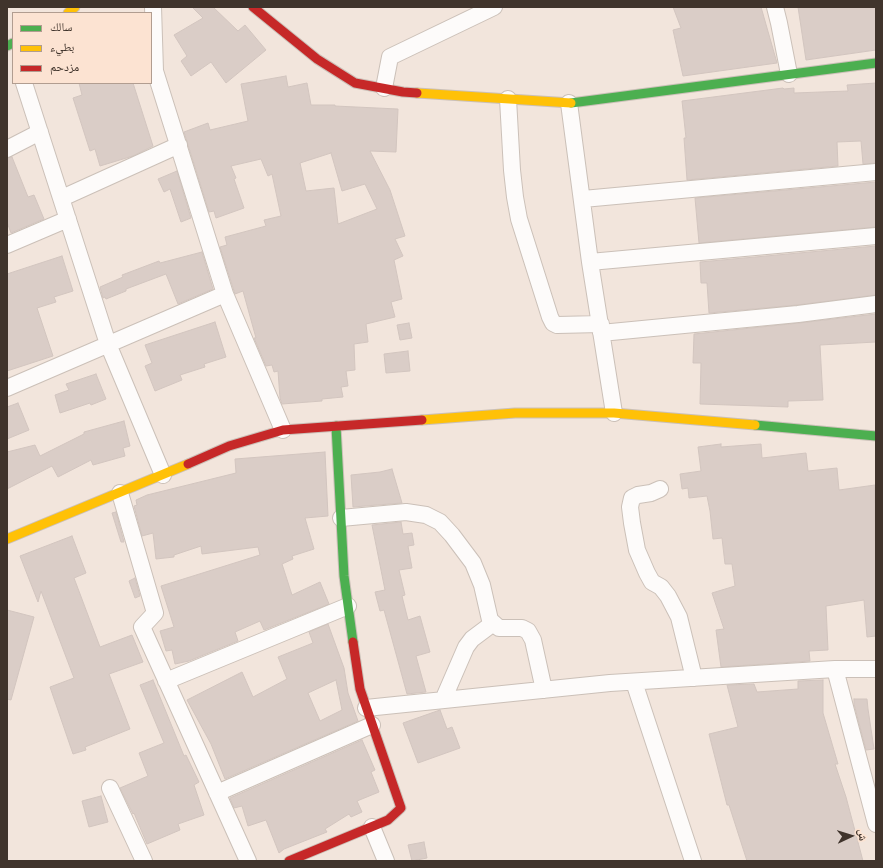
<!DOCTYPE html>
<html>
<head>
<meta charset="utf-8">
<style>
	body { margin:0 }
	#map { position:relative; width:883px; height:868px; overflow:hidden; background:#f2e5dc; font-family:Cabin,"Noto Naskh Arabic",sans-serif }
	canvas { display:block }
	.frame { position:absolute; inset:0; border:8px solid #40342c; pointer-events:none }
	.legend { position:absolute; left:12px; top:12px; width:140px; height:72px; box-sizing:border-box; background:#fce3d2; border:1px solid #b19d90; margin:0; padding:5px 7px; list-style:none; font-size:12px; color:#40342c }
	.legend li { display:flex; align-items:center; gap:8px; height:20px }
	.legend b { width:20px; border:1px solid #b19d90 }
	.north { position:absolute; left:831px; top:816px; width:40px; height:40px; -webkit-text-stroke:3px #fce3d2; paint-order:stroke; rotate:86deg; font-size:11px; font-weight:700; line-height:16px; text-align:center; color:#40342c }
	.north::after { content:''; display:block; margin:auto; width:14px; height:18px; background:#40342c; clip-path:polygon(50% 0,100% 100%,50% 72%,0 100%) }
</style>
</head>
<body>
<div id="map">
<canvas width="883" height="868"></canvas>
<div class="frame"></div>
<ul class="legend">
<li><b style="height:5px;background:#4caf50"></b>سالك</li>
<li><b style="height:5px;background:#ffc107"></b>بطيء</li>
<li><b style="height:5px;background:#c62828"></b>مزدحم</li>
</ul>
<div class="north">ش</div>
</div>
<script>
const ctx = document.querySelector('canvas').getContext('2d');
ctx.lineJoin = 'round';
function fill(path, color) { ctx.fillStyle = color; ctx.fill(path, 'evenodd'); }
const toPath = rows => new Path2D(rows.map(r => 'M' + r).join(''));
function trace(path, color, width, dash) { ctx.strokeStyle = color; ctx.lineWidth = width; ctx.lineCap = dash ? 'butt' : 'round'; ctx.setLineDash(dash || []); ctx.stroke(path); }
const building = toPath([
	[192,7,213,7,238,31,245,25,266,50,226,83,211,62,191,76,181,61,187,56,174,35,203,18,192,7],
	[673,7,761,7,777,63,683,76,673,30,681,28,673,7],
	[798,7,876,7,876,50,806,60,798,7],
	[286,76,288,87,307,83,311,105,335,105,335,106,398,109,396,152,370,151,390,190,405,236,395,239,403,256,394,260,402,299,391,302,395,317,366,324,368,342,354,344,355,370,346,371,348,386,341,387,343,397,322,399,322,401,282,404,280,398,278,371,274,372,272,365,266,366,254,338,256,338,243,291,235,294,220,247,227,245,225,237,266,226,264,220,281,216,272,174,268,176,261,159,231,166,236,178,234,179,244,208,216,218,214,211,209,212,184,132,208,123,210,130,248,121,241,84,286,76],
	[331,153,342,191,365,184,377,209,338,224,334,188,306,191,300,163,331,153],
	[79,83,133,83,153,146,133,156,100,166,95,149,90,151,73,98,82,95,79,83],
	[876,83,876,163,863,164,861,141,837,142,838,166,687,180,684,138,686,138,682,101,783,88,784,89,794,88,794,93,848,91,847,85,876,83],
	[12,157,28,197,34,195,44,219,11,233,7,222,7,158,12,157],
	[177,171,191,218,181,222,170,189,164,192,158,179,177,171],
	[876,182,876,227,699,243,695,198,876,182],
	[876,246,876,295,797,305,709,313,707,283,701,283,700,262,876,246],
	[202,252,213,289,178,304,166,274,126,289,126,291,106,299,105,297,103,298,100,287,123,277,122,275,159,261,160,263,202,252],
	[62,256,73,291,54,297,56,302,37,308,53,356,7,371,7,274,62,256],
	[876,314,876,342,820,345,823,400,788,401,788,407,700,404,701,363,693,363,694,334,799,323,876,314],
	[215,322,226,357,204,364,205,367,180,375,182,380,155,391,145,366,152,363,145,345,215,322],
	[409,323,412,338,400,340,397,325,409,323],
	[408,351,410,371,386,373,384,354,408,351],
	[96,374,106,399,91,405,90,403,60,413,55,395,69,390,66,384,96,374],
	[18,403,29,430,7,439,7,407,18,403],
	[124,421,130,446,123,448,125,456,93,465,91,460,58,477,52,466,7,489,7,452,35,445,40,456,84,434,84,432,124,421],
	[721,444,721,447,761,444,762,458,806,453,808,471,837,468,839,490,875,485,876,636,867,637,864,600,826,606,828,650,809,651,810,661,721,667,716,630,724,629,712,593,735,586,732,564,725,564,722,538,713,539,710,511,707,496,689,498,688,488,682,489,680,474,701,471,698,447,721,444],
	[325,452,328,516,305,518,314,549,292,556,293,559,282,564,292,595,320,582,329,604,264,630,260,621,235,632,238,641,189,661,175,664,172,650,166,651,160,631,174,627,161,586,260,555,258,547,202,554,201,546,174,555,174,557,156,559,153,533,142,536,134,506,137,505,136,500,147,495,236,473,235,459,325,452],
	[392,469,402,503,353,507,351,475,380,472,392,469],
	[116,512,124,542,121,542,112,513,116,512],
	[401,522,403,534,412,533,414,545,408,546,412,568,399,570,405,595,402,596,408,620,420,616,430,652,416,656,426,692,407,694,384,610,380,611,375,592,385,590,372,525,401,522],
	[72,536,86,573,74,578,100,647,132,635,143,662,109,674,130,729,85,747,86,750,73,754,50,687,74,678,41,591,38,602,20,556,72,536],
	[135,578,140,596,135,598,129,581,135,578],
	[7,610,34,617,11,700,7,699,7,610],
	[328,624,344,668,348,693,358,721,225,779,211,744,187,700,242,672,253,697,287,679,278,657,313,643,309,632,328,624],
	[336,680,342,710,320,721,308,693,336,680],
	[153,680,184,756,186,755,199,782,194,785,204,815,178,824,180,830,147,844,134,813,133,814,120,788,148,776,139,753,164,743,140,685,153,680],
	[823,680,823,713,838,764,835,764,846,797,863,861,747,861,729,805,727,805,709,734,738,727,727,685,754,684,757,692,798,689,798,681,823,680],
	[854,699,867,699,868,709,874,749,866,750,854,704,854,699],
	[440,710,447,729,452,727,460,748,418,763,403,723,440,710],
	[362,740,375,770,371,772,379,792,357,801,362,812,351,817,349,814,325,829,327,832,284,849,279,853,266,820,248,826,242,806,234,808,230,798,362,740],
	[101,796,108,822,89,827,82,801,101,796],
	[424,842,427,858,412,861,408,845,424,842]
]);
const street = toPath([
	[153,7,155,71,225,294,283,430],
	[775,7,779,23,789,74],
	[24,83,108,344,163,475],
	[384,88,390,57,494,7],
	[508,99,512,170,515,197,519,219,550,317,553,323,557,325,601,324],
	[569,103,590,262,614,413],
	[7,149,40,132],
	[62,198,179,145],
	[583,199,876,172],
	[7,245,68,219],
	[590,262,876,236],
	[601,333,798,314,876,304],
	[7,388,225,294],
	[660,489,651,493,638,495,632,498,630,507,632,523,637,550,647,573,652,582,661,587,668,596,679,617,694,678],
	[120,493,155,613,142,627,248,861],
	[341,518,406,512,426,515,440,522,452,535,473,563,482,585,490,620,499,628,522,628,528,631,533,640,544,690],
	[835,669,876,824],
	[166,681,348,606],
	[634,682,693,861],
	[443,700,466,647,472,639,492,624],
	[366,708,610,683,835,669,876,669],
	[110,788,144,861],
	[217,793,372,725],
	[372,827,386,861]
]);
const fast = toPath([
	[7,46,13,43],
	[571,103,876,63],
	[755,425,876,436],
	[336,426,344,576,353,642]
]);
const slow = toPath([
	[68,13,75,7],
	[417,93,571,103],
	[422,420,515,413,614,413,755,425],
	[7,539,188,464]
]);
const jam = toPath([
	[253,7,317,59,355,83,403,92,417,93],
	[188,464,229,446,283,430,422,420],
	[289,861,388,820,401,808,360,689,353,642]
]);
fill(building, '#dacdc7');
trace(building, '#d2c5bf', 1);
trace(street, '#cbc0b8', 18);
trace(fast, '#cbc0b8', 11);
trace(slow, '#cbc0b8', 11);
trace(jam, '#cbc0b8', 11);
trace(street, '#fdfbfa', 16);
trace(fast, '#4caf50', 9);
trace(slow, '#ffc107', 9);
trace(jam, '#c62828', 9);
</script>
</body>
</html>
